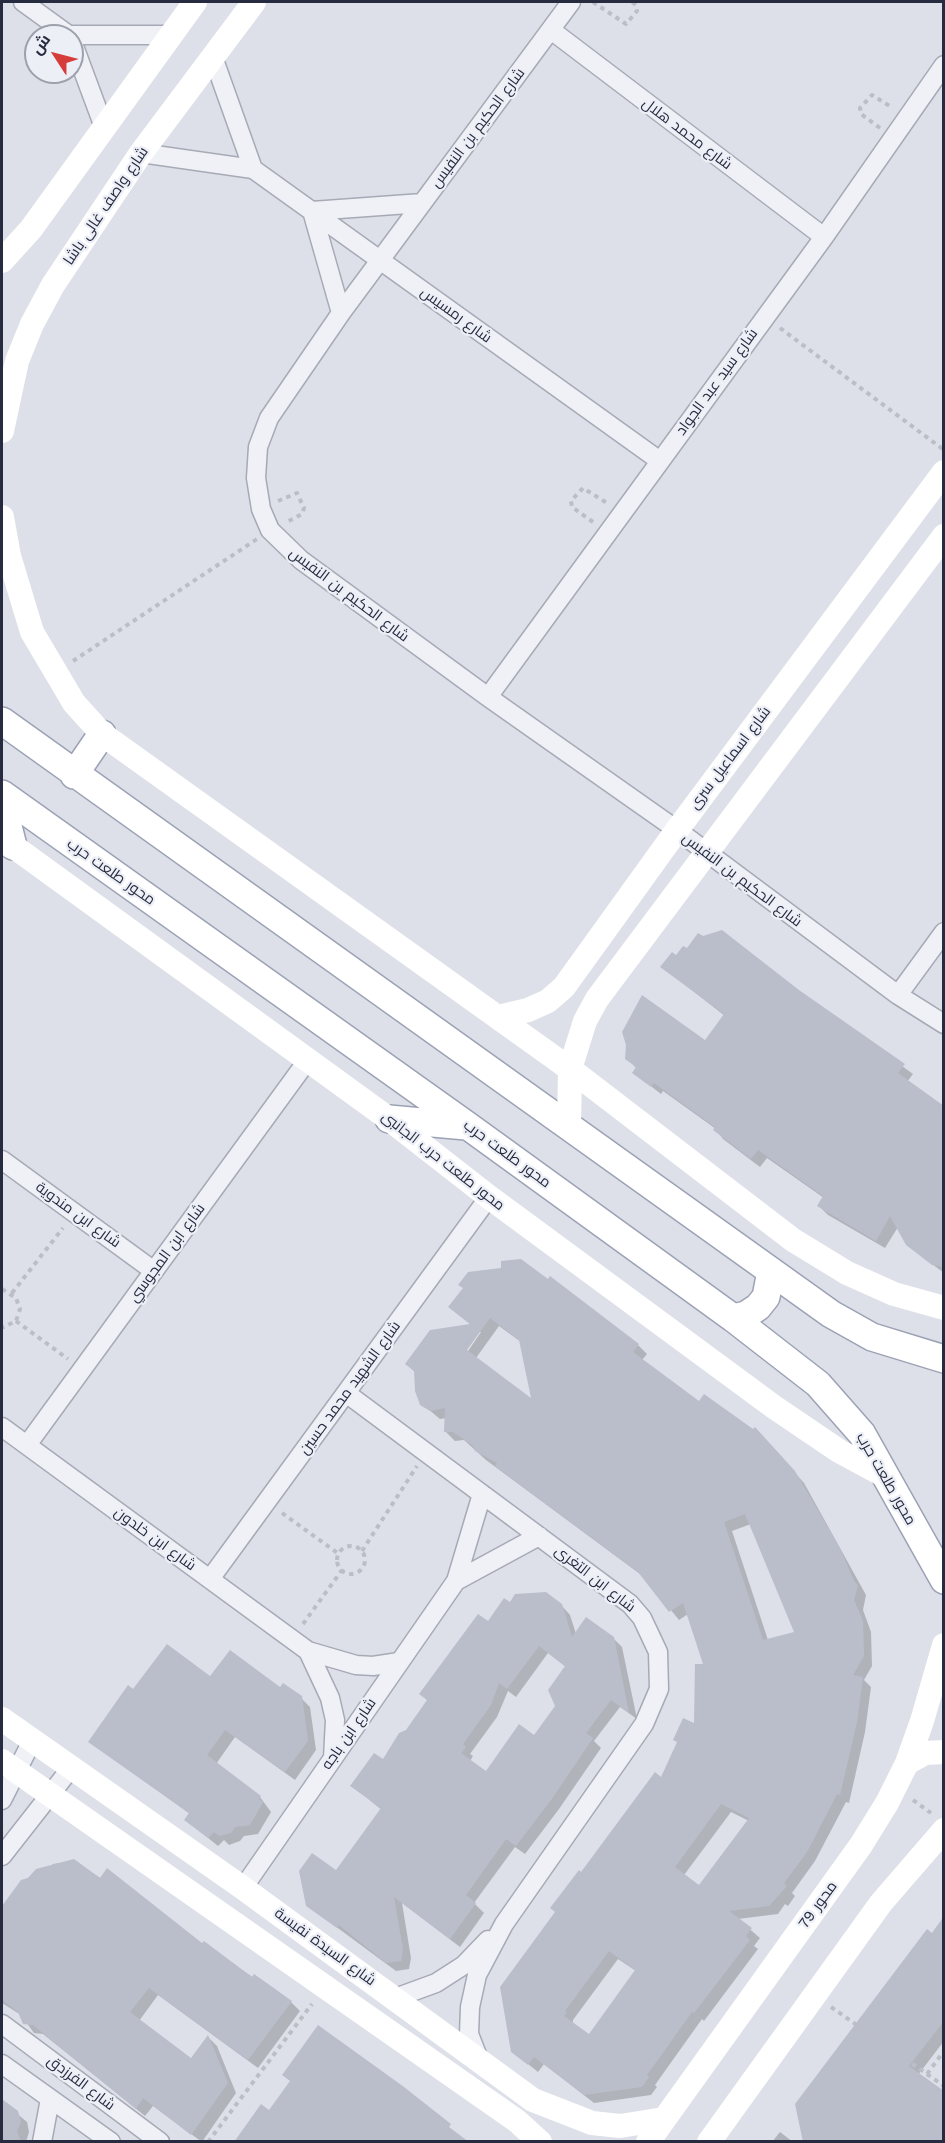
<!DOCTYPE html>
<html>
<head>
<meta charset="utf-8">
<style>
	body { margin:0 }
	#map { position:relative; width:945px; height:2143px; overflow:hidden; background:#dde0e8; font-family:"Work Sans",Cairo,sans-serif }
	canvas { display:block }
	.frame { position:absolute; inset:0; border:3px solid #262b40; pointer-events:none }
	.north { position:absolute; left:24px; top:24px; width:60px; height:60px; box-sizing:border-box; background:#edeff6; border:2px solid #9da1ad; border-radius:50%; rotate:306deg; font-size:16px; font-weight:700; line-height:24px; text-align:center; color:#262b40 }
	.north::after { content:''; display:block; margin:auto; width:21px; height:27px; background:#d63c39; clip-path:polygon(50% 0,100% 100%,50% 72%,0 100%) }
</style>
</head>
<body>
<div id="map">
<canvas width="945" height="2143"></canvas>
<div class="frame"></div>
<div class="north">ش</div>
</div>
<script>
const ctx = document.querySelector('canvas').getContext('2d');
ctx.lineJoin = 'round';
function fill(path, color) { ctx.fillStyle = color; ctx.fill(path, 'evenodd'); }
const toPath = rows => new Path2D(rows.map(r => 'M' + r).join(''));
function trace(path, color, width, dash) { ctx.strokeStyle = color; ctx.lineWidth = width; ctx.lineCap = dash ? 'butt' : 'round'; ctx.setLineDash(dash || []); ctx.stroke(path); }
function write(font, color, halo, rows, align = 'center') {
  ctx.font = font + ' "Work Sans",Cairo,sans-serif'; ctx.lineWidth = 4.5; ctx.setLineDash([]); ctx.textBaseline = 'middle'; ctx.strokeStyle = halo; ctx.fillStyle = color; for (const [text, x, y, turn = 0] of rows) {
    ctx.save(); ctx.translate(x, y); ctx.rotate((+turn || 0) * Math.PI / 180); ctx.textAlign = isNaN(turn) ? turn : align; if (halo) ctx.strokeText(text, 0, 0); ctx.fillText(text, 0, 0); ctx.restore();
  }
}
const shadow = toPath([
	[662,967,798,991,913,1074,907,1082,944,1108,944,1273,907,1245,898,1227,885,1248,828,1215,819,1206,824,1198,767,1158,760,1167,723,1139,716,1129,663,1091,661,1094,634,1073,637,1069,627,1058,705,1042,725,1016],
	[450,1307,638,1345,647,1354,642,1360,700,1403,764,1438,804,1483,866,1595,863,1610,871,1632,872,1666,864,1680,871,1687,865,1732,849,1803,846,1802,815,1861,792,1893,795,1896,788,1906,785,1904,778,1914,738,1919,760,1938,754,1946,758,1949,704,2021,702,2019,655,2085,657,2087,651,2095,594,2103,544,2064,538,2072,512,2051,557,1913,581,1874,661,1779,695,1725,705,1665,688,1614,679,1620,644,1577,486,1460,464,1440,455,1441,446,1432,446,1418,440,1419,422,1404,416,1373,407,1364,471,1325],
	[499,1326,521,1342,533,1401,476,1358],
	[478,1332,481,1332,464,1357,461,1355],
	[751,1524,796,1633,768,1640,732,1531],
	[731,1812,749,1821,700,1887,684,1875],
	[618,1959,636,1971,589,2036,573,2024,573,2020],
	[510,1604,561,1605,570,1615,576,1634,613,1638,622,1647,637,1719,620,1707,594,1741,601,1748,559,1809,525,1854,515,1847,474,1903,484,1913,460,1947,402,1903,411,1958,409,1969,396,1971,308,1906,337,1872,382,1810,352,1786,383,1762,407,1731,428,1701,421,1694,488,1623],
	[548,1653,566,1667,557,1707,534,1737,486,1773,470,1761,473,1756,470,1754,497,1717,508,1691,516,1697],
	[210,1678,280,1689,301,1698,310,1707,316,1750,295,1780,235,1737,216,1764,260,1797,271,1812,258,1834,244,1836,240,1841,229,1845,224,1840,218,1846,186,1820,190,1814,90,1742,134,1691],
	[74,1861,291,2002,300,2011,258,2068,158,1995,139,2021,192,2060,208,2037,217,2046,236,2093,202,2142,153,2106,145,2116,43,2034,34,2033,21,2015,2,2003,2,1908,21,1881,50,1869,53,1864],
	[944,1918,944,2041,918,2075,804,2142],
	[2,2101,27,2122,29,2132,26,2142,2,2142],
	[780,2132,793,2142,772,2142]
]);
const building = toPath([
	[722,930,799,990,905,1064,898,1073,944,1106,944,1267,932,1265,906,1245,890,1216,876,1241,817,1206,823,1196,799,1179,758,1150,751,1159,713,1130,715,1127,654,1083,651,1087,632,1073,636,1067,625,1059,626,1045,622,1032,642,995,705,1040,724,1014,660,967,672,952,676,955,683,946,687,948,698,933,703,936],
	[521,1259,548,1279,550,1276,639,1344,633,1352,699,1401,704,1394,753,1429,755,1427,795,1471,840,1548,854,1581,858,1585,854,1600,863,1621,864,1656,853,1675,863,1677,857,1722,840,1795,837,1794,807,1852,784,1883,787,1886,769,1906,729,1911,752,1928,746,1936,750,1940,694,2013,692,2012,647,2075,649,2077,642,2087,584,2095,534,2057,528,2065,511,2052,500,1987,555,1912,550,1908,579,1870,581,1872,655,1772,661,1777,677,1742,673,1740,683,1718,694,1723,695,1664,703,1664,683,1603,669,1612,638,1572,495,1466,497,1463,475,1451,473,1446,453,1432,444,1432,445,1408,430,1411,420,1405,415,1391,414,1371,405,1364,430,1330,470,1324,448,1307,463,1288,458,1285,468,1272,501,1268,501,1261],
	[490,1318,519,1340,531,1398,467,1350],
	[745,1514,794,1632,763,1640,724,1522],
	[721,1804,749,1818,699,1885,675,1867],
	[609,1951,635,1970,589,2034,564,2016,567,2012,565,2011],
	[546,1592,562,1604,572,1637,586,1617,614,1637,629,1713,611,1700,586,1733,593,1738,551,1800,516,1846,506,1839,466,1895,476,1903,450,1939,394,1897,403,1949,401,1961,386,1963,339,1925,337,1928,306,1906,299,1871,312,1853,336,1870,381,1808,350,1786,374,1753,383,1759,399,1733,406,1730,427,1700,419,1694,478,1614,488,1621,504,1598,510,1602,515,1594],
	[539,1646,565,1666,548,1690,555,1706,534,1735,519,1724,486,1771,461,1753,466,1747,463,1744,491,1705,499,1683,507,1689],
	[167,1644,210,1676,230,1650,280,1687,283,1683,302,1696,308,1741,285,1772,225,1730,207,1755,261,1796,259,1799,263,1802,250,1825,235,1827,231,1833,219,1836,214,1832,208,1838,184,1820,189,1813,88,1742,128,1685,133,1689],
	[74,1859,100,1878,107,1868,202,1943,204,1941,252,1977,254,1974,292,2001,248,2060,149,1988,130,2012,191,2058,208,2035,228,2083,191,2135,143,2098,136,2109,33,2025,23,2024,18,2012,2,2000,2,1906,21,1880,28,1878,36,1869],
	[944,1916,944,2021,909,2066,944,2091,944,2142,803,2142,795,2104,927,1929,932,1933],
	[318,2025,404,2087,451,2124,449,2127,469,2142,234,2142,261,2104,269,2110,290,2081,282,2075],
	[2,2099,18,2111,21,2122,17,2131,21,2142,2,2142]
]);
const path = toPath([
	[593,2,626,24,637,11,636,5,632,2],
	[880,128,861,114,860,108,872,95,893,108],
	[780,328,944,450],
	[278,501,297,493,304,508,302,514,287,522],
	[593,522,572,507,571,501,583,488,607,503],
	[73,661,257,539],
	[2,1289,16,1298,20,1309,16,1321,2,1328],
	[12,1293,63,1228],
	[16,1321,68,1359],
	[282,1513,339,1554],
	'337 1560a14 14 0 1 1 28 0a14 14 0 1 1-28 0Z',
	[362,1551,417,1466],
	[303,1624,342,1570],
	[913,1800,931,1813],
	[831,2007,944,2086],
	[927,2074,944,2051],
	[208,2142,312,2004]
]);
const street = toPath([
	[23,2,70,36],
	[571,2,341,313,269,418,258,447,256,478,261,509,270,530,301,560,488,697,677,830,898,995,944,1024],
	[551,30,824,237],
	[69,35,171,35],
	[72,41,104,127],
	[213,57,253,169],
	[141,153,253,169,660,461],
	[341,313,312,211,422,203],
	[488,697,824,237,944,65],
	[898,995,944,932],
	[2,1160,154,1271],
	[346,1393,630,1604,642,1618,658,1652,659,1689,644,1724,504,1924,477,1975,470,2007,469,2034,480,2062],
	[2,1427,308,1651,356,1665,373,1666,399,1662],
	[27,1445,307,1061],
	[210,1579,489,1197],
	[456,1581,539,1536],
	[308,1651,330,1698,335,1720,333,1758],
	[2,1800,32,1741],
	[2,1856,71,1768],
	[243,1888,456,1581,482,1494],
	[395,1998,436,1983,464,1965,488,1940],
	[2,2024,160,2142],
	[2,2064,111,2142],
	[42,2142,50,2099]
]);
const secondary = toPath([
	[2,261,31,229,195,2],
	[2,431,17,361,32,324,53,285,141,153,254,2],
	[2,517,9,556,32,632,74,703,102,734,570,1069,793,1240,847,1273,894,1294,944,1308],
	[2,838,389,1119,489,1197,774,1407,839,1451,887,1477],
	[498,1017,528,1010,548,1001,564,987,677,830,944,472],
	[569,1128,570,1069,585,1021,597,999,944,536],
	[2,1719,243,1888,533,2100,592,2123,620,2126,664,2119],
	[2,1761,517,2121,540,2142],
	[907,1763,925,1753,944,1752],
	[648,2142,861,1845,887,1803,907,1763,922,1721,944,1645],
	[709,2142,881,1903,944,1830]
]);
const primary = toPath([
	[2,721,831,1314,872,1337,944,1359],
	[74,775,102,734],
	[2,794,468,1126,733,1318,818,1384,862,1434,944,1580],
	[2,802,13,846],
	[389,1119,466,1126],
	[733,1318,746,1315,758,1307,766,1297,771,1271]
]);
const streetNames = [
	["شارع الحكيم بن النفيس",478,128,-53],
	["شارع محمد هلال",687,134,37],
	["شارع واصف غالى باشا",106,206,-56],
	["شارع رمسيس",456,315,36],
	["شارع سيد عبد الجواد",717,382,-54],
	["شارع الحكيم بن النفيس",349,595,37],
	["شارع اسماعيل سرى",730,758,-53],
	["محور طلعت حرب",111,872,35],
	["شارع الحكيم بن النفيس",742,880,37],
	["محور طلعت حرب",507,1154,36],
	["محور طلعت حرب الجانبى",443,1161,38],
	["شارع ابن مندوية",78,1215,36],
	["شارع ابن المجوسي",167,1253,-54],
	["شارع الشهيد محمد حسين",350,1388,-54],
	["محور طلعت حرب",886,1479,60],
	["شارع ابن خلدون",155,1539,36],
	["شارع ابن التغرى",595,1579,38],
	["شارع ابن باجه",349,1734,-55],
	["محور 79",818,1905,-54],
	["شارع السيدة نفيسة",325,1947,36],
	["شارع الفرزدق",81,2083,37]
];
fill(shadow, '#0003');
fill(building, '#babecb');
trace(street, '#a6aab6', 21);
trace(primary, '#9ca2b5', 30);
trace(path, '#bbbec7', 4, [4.5, 4.5]);
trace(street, '#f0f1f6', 18);
trace(secondary, '#fff', 24);
trace(primary, '#fff', 27);
write('15px', '#262b40', '#edeff6', streetNames);
</script>
</body>
</html>
